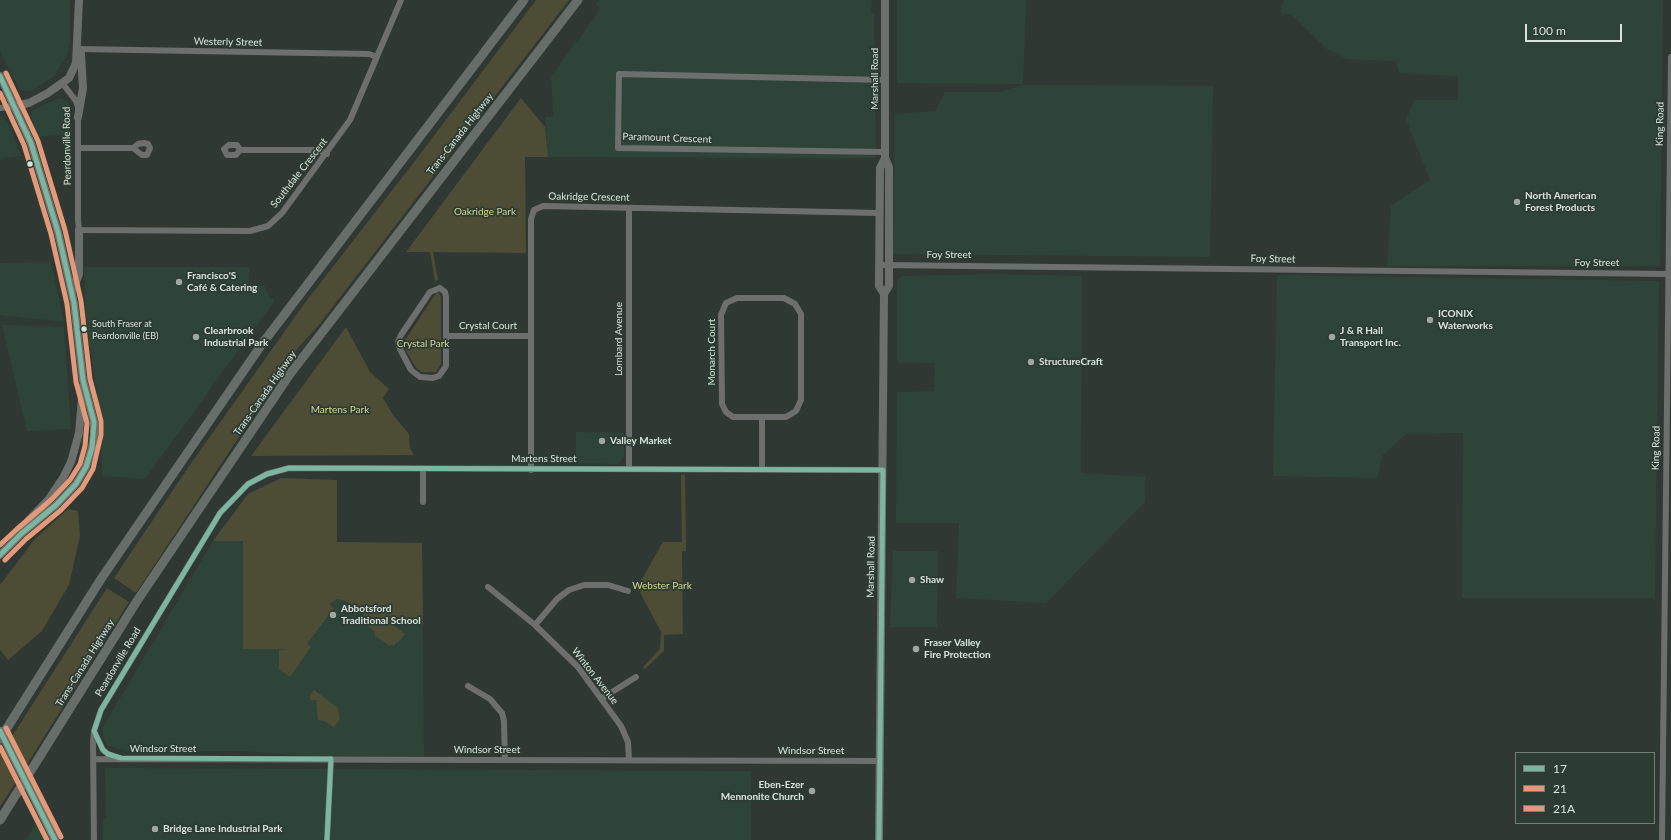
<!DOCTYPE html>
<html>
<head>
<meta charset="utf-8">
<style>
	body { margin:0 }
	#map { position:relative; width:1671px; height:840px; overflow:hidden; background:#303834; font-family:Lato,sans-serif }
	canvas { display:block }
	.legend { position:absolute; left:1515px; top:752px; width:140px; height:72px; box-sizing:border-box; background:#2c3c33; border:1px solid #717f77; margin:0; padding:5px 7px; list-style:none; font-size:12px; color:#d9e3dc }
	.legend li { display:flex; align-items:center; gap:8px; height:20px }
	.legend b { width:20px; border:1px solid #717f77 }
	.scale { position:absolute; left:1525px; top:24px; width:97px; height:18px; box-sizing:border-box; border:2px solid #d9e3dc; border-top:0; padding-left:5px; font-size:12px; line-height:14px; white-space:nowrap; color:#d9e3dc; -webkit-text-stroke:3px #2c3c33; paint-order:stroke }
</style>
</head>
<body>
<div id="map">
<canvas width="1671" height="840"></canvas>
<ul class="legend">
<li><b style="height:5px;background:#7cb5a0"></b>17</li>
<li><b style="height:5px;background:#e49979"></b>21</li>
<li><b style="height:5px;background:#e49979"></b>21A</li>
</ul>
<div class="scale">100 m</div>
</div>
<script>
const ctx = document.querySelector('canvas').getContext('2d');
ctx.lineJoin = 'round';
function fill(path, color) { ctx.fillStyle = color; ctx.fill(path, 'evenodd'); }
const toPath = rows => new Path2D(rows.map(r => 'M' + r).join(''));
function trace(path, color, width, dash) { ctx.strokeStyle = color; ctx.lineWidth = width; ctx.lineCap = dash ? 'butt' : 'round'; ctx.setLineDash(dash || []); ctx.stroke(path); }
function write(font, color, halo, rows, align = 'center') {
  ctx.font = font + ' Lato,sans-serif'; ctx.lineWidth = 3.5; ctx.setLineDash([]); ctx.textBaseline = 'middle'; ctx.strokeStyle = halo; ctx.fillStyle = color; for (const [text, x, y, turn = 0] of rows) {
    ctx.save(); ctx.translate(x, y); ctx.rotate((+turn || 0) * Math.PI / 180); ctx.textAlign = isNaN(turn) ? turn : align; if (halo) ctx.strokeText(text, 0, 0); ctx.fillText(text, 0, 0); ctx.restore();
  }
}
const built = toPath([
	[0,0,70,0,70,41,67,55,55,75,32,91,21,90,18,87,0,51],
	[599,0,872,0,871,13,874,14,876,158,548,157,545,117,553,117,551,76,601,9,596,5],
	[897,0,1026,0,1023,84,897,83],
	[1284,0,1663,0,1660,266,1387,266,1391,206,1430,180,1406,119,1415,100,1458,100,1458,76,1399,73,1396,61,1347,59,1327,49,1292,15,1280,13],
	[1024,85,1213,86,1210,257,893,254,895,114,935,111,945,92,1000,92],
	[59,98,67,101,70,106,72,133,38,137,31,117,31,113,33,110],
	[0,116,7,121,21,156,0,159],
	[51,262,64,322,0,315,0,263],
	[84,267,249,267,249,287,264,285,269,296,275,300,145,479,102,476,101,424,85,307],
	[991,274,1082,276,1081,473,1145,477,1145,502,1046,603,956,598,959,523,896,523,897,392,934,391,935,363,897,362,897,281,902,276],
	[1277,275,1659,281,1655,598,1462,598,1463,433,1406,434,1382,456,1377,478,1273,476],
	[2,325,64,327,71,429,27,431],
	[576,432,624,433,624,456,618,464,576,463],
	[281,478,337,480,337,542,422,543,424,758,332,758,242,751,125,751,107,745,103,738,103,727,213,541,248,494],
	[893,551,938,551,937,627,890,627],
	[105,768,751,771,751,840,103,840,103,819,106,818],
	[38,819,49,840,26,840]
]);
const green = toPath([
	[536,0,569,0,318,326,297,349,136,593,114,578,187,469,304,304,421,153],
	[521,98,545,127,548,157,525,157,526,253,433,252,438,280,435,281,430,252,406,252],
	[436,293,439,293,441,297,441,364,436,372,422,372,416,368,404,347,404,342],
	[346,327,370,372,389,389,383,398,393,415,409,434,410,448,414,455,251,456],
	[681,475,685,475,686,551,682,551,683,634,664,635,664,651,645,669,643,667,660,649,661,632,641,594,639,584,663,542,682,542],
	[281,478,337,480,337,542,422,543,423,625,413,617,393,625,405,634,398,643,397,642,394,646,391,644,390,646,375,636,374,631,360,620,365,613,371,610,390,623,370,609,363,612,346,601,337,599,329,604,334,608,307,644,311,647,290,677,279,669,279,650,287,649,243,649,243,541,213,541,248,494],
	[68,509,78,511,80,536,69,585,42,631,8,660,0,650,0,585,34,540],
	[107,588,129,602,0,807,0,755],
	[314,690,338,708,340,719,334,727,324,721,318,720,316,700,310,700,310,695]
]);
const minor = toPath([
	[78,49,369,54,377,57],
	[63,84,76,101,78,107,78,220,79,230,250,231,268,226,282,213,350,120,401,0],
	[0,108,14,106],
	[229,145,237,145,240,150,236,155,227,155,224,149,229,145],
	[78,148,133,148,138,144,144,143,148,144,150,148,147,155,142,155,133,148],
	[240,150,318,150,327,154],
	[885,152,618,148,619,74,885,80],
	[629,208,629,469],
	[879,265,1668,274],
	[440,288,445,292,446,297,446,366,439,376,433,378,420,377,411,370,400,349,398,342,401,335,430,292,440,288],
	[737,298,784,298,795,304,801,314,801,400,796,411,786,417,733,417,726,412,722,404,721,315,726,303,737,298],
	[446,336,531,336],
	[423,469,423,502],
	[531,470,531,219,534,210,543,206,880,213],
	[762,470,762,417],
	[488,587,535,625,578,667,621,726,628,742,629,760],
	[535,625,557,599,569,590,584,585,608,585,628,591],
	[468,686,490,699,502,713,504,721,505,760],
	[601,699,636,677],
	[95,733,103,750,108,754,115,757],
	[94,759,880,761],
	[94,840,93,742,94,731,101,710,220,513,248,484,267,474,289,468,883,470],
	[327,840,331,759],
	[1662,840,1671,57]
]);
const major = toPath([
	[0,76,31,143,58,232,74,303,83,380,94,422,94,435,92,448,86,467,76,484,56,505,21,534,0,555],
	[14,106,29,103,48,93,69,78,76,63,79,0],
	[78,117,83,88,81,54],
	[72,292,79,274,79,230],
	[884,294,889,286,889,167,885,158],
	[23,529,29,520,49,499,63,478,71,462,79,433,83,386],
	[37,804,55,840],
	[879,840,884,294,879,286,880,168,885,158,885,0]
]);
const highway = toPath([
	[0,739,101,579,262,344,524,0],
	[0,820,137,601,290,374,578,0]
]);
const majorBridge = toPath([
	[0,731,37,804]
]);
const bus1 = toPath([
	[0,76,31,143,58,232,74,303,83,380,94,422,92,448,86,467,76,484,56,505,21,534,0,555],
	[0,731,55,840],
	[327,840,331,759,121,758,108,754,103,750,94,731,101,710,220,513,248,484,267,474,289,468,883,470,879,840]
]);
const bus2 = toPath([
	[0,93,24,145,51,234,67,304,76,382,87,423,85,446,80,464,70,480,51,500,17,529,0,545],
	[0,747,47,840]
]);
const bus3 = toPath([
	[5,560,26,539,61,510,82,488,93,469,101,435,101,421,90,379,81,301,65,230,38,141,6,73],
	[6,728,61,837]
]);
const markers = [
	[30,164,3.5,"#d9e3dc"],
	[1517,202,4,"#9ea7a1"],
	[179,282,4,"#9ea7a1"],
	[1430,320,4,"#9ea7a1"],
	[84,329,3.5,"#d9e3dc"],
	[196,337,4,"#9ea7a1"],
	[1332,337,4,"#9ea7a1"],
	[1031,362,4,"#9ea7a1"],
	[602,441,4,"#9ea7a1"],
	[912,580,4,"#9ea7a1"],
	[333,615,4,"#9ea7a1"],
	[916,649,4,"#9ea7a1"],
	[812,791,4,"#9ea7a1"],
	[155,829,4,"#9ea7a1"]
];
const busNames = [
	["South Fraser at",92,324],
	["Peardonville (EB)",92,336]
];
const streetNames = [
	["Westerly Street",228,42,1],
	["Marshall Road",875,79,-90],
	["King Road",1660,124,-89],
	["Trans-Canada Highway",460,134,-52],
	["Paramount Crescent",667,138,2],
	["Peardonville Road",67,146,-91],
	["Southdale Crescent",299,173,-52],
	["Oakridge Crescent",589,197,1],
	["Foy Street",949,255],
	["Foy Street",1273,259,1],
	["Foy Street",1597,263],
	["Crystal Court",488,326],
	["Lombard Avenue",619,339,-90],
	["Monarch Court",712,352,-90],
	["Trans-Canada Highway",265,393,-55],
	["King Road",1656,448,-89],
	["Martens Street",544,459],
	["Marshall Road",871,567,-89],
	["Peardonville Road",118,662,-59],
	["Trans-Canada Highway",85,663,-58],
	["Winton Avenue",595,676,52],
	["Windsor Street",163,749],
	["Windsor Street",487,750],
	["Windsor Street",811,751]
];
const poiNames = [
	["North American",1525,196],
	["Forest Products",1525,208],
	["Francisco'S",187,276],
	["Café & Catering",187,288],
	["ICONIX",1438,314],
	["Waterworks",1438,326],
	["Clearbrook",204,331],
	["Industrial Park",204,343],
	["J & R Hall",1340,331],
	["Transport Inc.",1340,343],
	["StructureCraft",1039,362],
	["Valley Market",610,441],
	["Shaw",920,580],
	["Abbotsford",341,609],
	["Traditional School",341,621],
	["Fraser Valley",924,643],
	["Fire Protection",924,655],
	["Eben-Ezer",804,785,"right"],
	["Mennonite Church",804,797,"right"],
	["Bridge Lane Industrial Park",163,829]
];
const parkNames = [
	["Oakridge Park",485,212],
	["Crystal Park",423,344],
	["Martens Park",340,410],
	["Webster Park",662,586]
];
fill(built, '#2f4438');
fill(green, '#4d4c34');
trace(minor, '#6c6f6d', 6);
trace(major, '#6c706d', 8);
trace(highway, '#676e6a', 9);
trace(majorBridge, '#6c706d', 8);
trace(bus1, '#7cb5a0', 5);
trace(bus2, '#e49979', 5);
trace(bus3, '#e49979', 5);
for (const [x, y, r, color] of markers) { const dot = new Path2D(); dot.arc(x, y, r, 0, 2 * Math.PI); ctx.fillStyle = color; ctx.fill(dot); trace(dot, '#2c3c33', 1.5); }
write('9px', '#d9e3dc', '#2c3c33', busNames, 'left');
write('10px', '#d9e3dc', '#2c3c33', streetNames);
write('bold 10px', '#d9e3dc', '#2c3c33', poiNames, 'left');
write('10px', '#dad494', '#2c3c33', parkNames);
</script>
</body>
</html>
